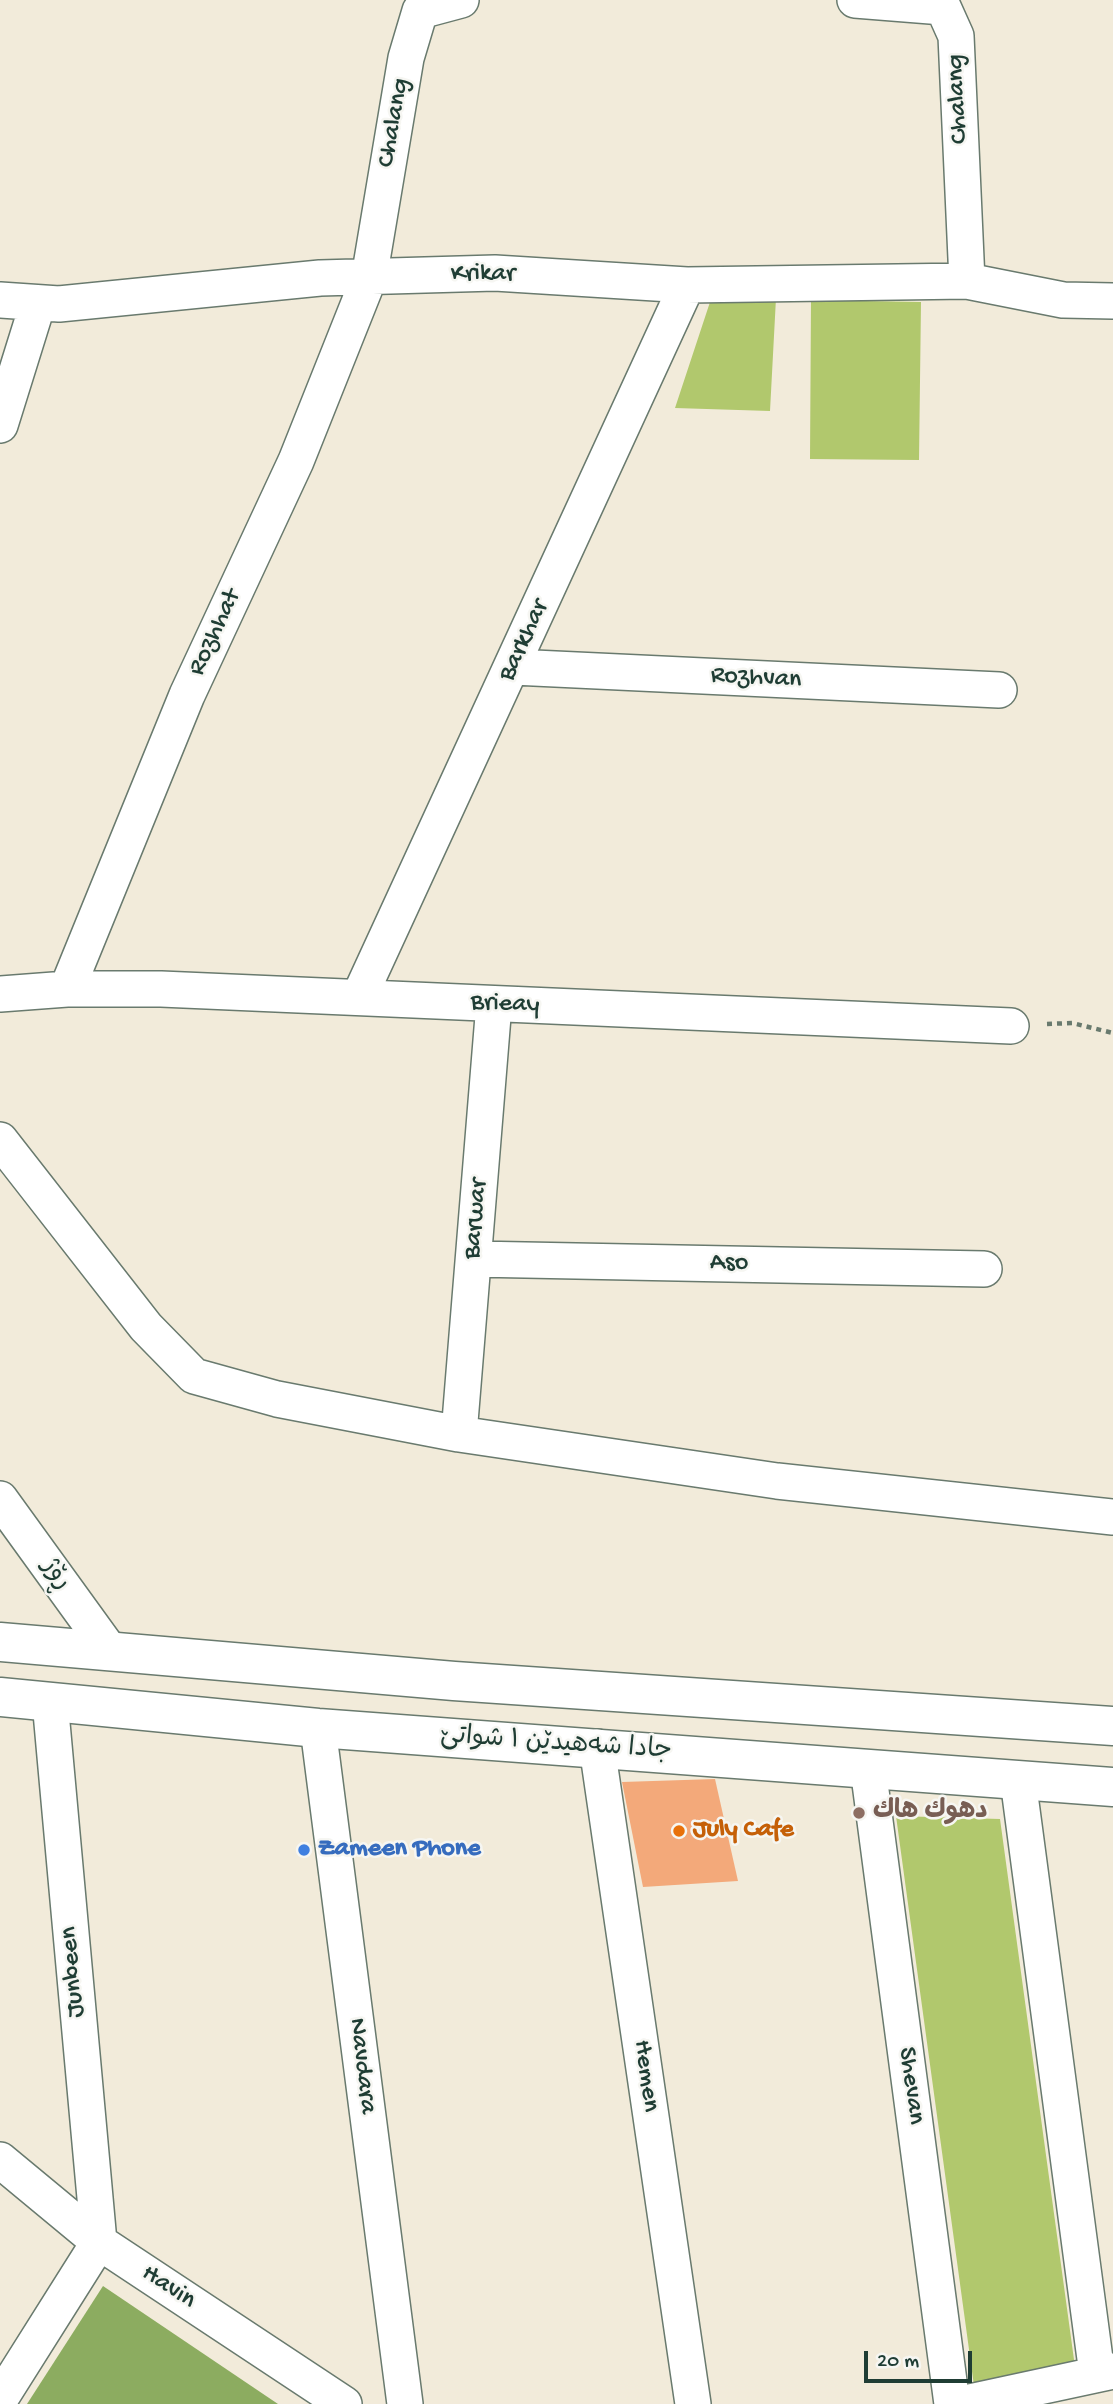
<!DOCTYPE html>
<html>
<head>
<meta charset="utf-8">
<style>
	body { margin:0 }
	#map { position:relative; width:1113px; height:2404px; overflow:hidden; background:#f2ebda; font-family:"Gochi Hand",sans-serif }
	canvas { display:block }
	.scale { position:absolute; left:864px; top:2351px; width:108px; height:32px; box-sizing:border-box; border:4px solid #1f3d34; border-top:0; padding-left:9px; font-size:21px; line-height:24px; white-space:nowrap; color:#1f3d34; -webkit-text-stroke:5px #f6f6f2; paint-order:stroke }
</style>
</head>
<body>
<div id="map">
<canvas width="1113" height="2404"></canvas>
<div class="scale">20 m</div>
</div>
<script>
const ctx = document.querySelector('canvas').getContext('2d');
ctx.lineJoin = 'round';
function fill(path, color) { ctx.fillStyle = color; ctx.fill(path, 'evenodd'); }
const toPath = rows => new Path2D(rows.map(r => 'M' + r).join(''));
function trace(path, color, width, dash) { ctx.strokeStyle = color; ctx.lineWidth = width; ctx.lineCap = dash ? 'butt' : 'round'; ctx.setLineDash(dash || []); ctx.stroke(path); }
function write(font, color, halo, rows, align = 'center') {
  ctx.font = font + ' "Gochi Hand","Playpen Sans Arabic",sans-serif'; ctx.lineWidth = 5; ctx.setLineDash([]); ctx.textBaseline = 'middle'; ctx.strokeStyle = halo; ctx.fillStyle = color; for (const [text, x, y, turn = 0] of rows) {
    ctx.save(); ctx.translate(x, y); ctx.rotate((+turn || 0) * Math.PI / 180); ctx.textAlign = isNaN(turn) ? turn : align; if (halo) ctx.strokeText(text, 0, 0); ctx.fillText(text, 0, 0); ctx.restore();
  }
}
const green = toPath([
	[776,298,770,411,675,408,711,299],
	[811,300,921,302,919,460,810,459],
	[896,1816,1000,1819,1075,2367,974,2386]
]);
const forest = toPath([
	[103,2286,278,2404,27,2404]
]);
const building = toPath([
	[715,1779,738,1881,643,1887,622,1782]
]);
const path = toPath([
	[1047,1024,1072,1023,1113,1033]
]);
const street = toPath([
	[855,0,943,7,956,36,967,281],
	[0,300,59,304,320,278,495,273,687,285,967,281,1063,300,1113,301],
	[0,425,38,303],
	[513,667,999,690],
	[67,989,187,695,296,461,369,278,406,58,420,11,461,0],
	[0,994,67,989,161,989,1011,1026],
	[360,995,687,285],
	[0,1140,146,1327,194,1376,277,1399,459,1434,777,1481,1113,1517],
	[474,1259,984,1269],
	[459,1434,494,1004],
	[0,1499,110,1651],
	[318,1728,405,2404],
	[597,1747,693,2404],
	[868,1768,952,2404],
	[1018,1780,1097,2374],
	[0,2160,99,2242,344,2404],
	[0,2399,99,2242,50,1701],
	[960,2404,1113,2371]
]);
const primary = toPath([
	[0,1642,454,1681,1113,1726],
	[0,1697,318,1728,1113,1787]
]);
const markers = [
	[859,1813,7,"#8d6e63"],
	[679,1831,7,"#e8710a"],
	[304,1850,7,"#3f7fe0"]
];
const streetNames = [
	["Chalang",959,99,-93],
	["Chalang",395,123,-80],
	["Krikar",483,275],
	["Rozhhat",216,633,-65],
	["Barkhar",525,641,-65],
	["Rozhvan",756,679,3],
	["Brieay",505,1005,2],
	["Barwar",477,1219,-85],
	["Aso",729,1264,1],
	["ڕۆژ",55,1575,54],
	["جادا شەهیدێن ١ شواتێ",556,1745,4],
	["Junbeen",74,1972,-95],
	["Navdara",361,2066,83],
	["Hemen",645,2076,82],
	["Shevan",910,2086,82],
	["Havin",168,2288,33]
];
const educationNames = [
	["دهوك هاك",873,1813]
];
const foodNames = [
	["July Cafe",693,1831]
];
const shopNames = [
	["Zameen Phone",318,1850]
];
fill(green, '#b1c86d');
fill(forest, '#8cac60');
fill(building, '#f3a97a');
trace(street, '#697a6e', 38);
trace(primary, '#697a6e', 41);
trace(path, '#697a6e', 4.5, [5, 5]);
trace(street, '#fff', 35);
trace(primary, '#fff', 38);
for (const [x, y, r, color] of markers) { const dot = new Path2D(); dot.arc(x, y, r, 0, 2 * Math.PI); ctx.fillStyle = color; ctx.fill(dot); trace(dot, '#f6f6f2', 2.5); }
write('26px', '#1f3d34', '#f6f6f2', streetNames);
write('bold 26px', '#785e54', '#f6f6f2', educationNames, 'left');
write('bold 26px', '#c56008', '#f6f6f2', foodNames, 'left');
write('bold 26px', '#366cbe', '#f6f6f2', shopNames, 'left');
</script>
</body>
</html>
